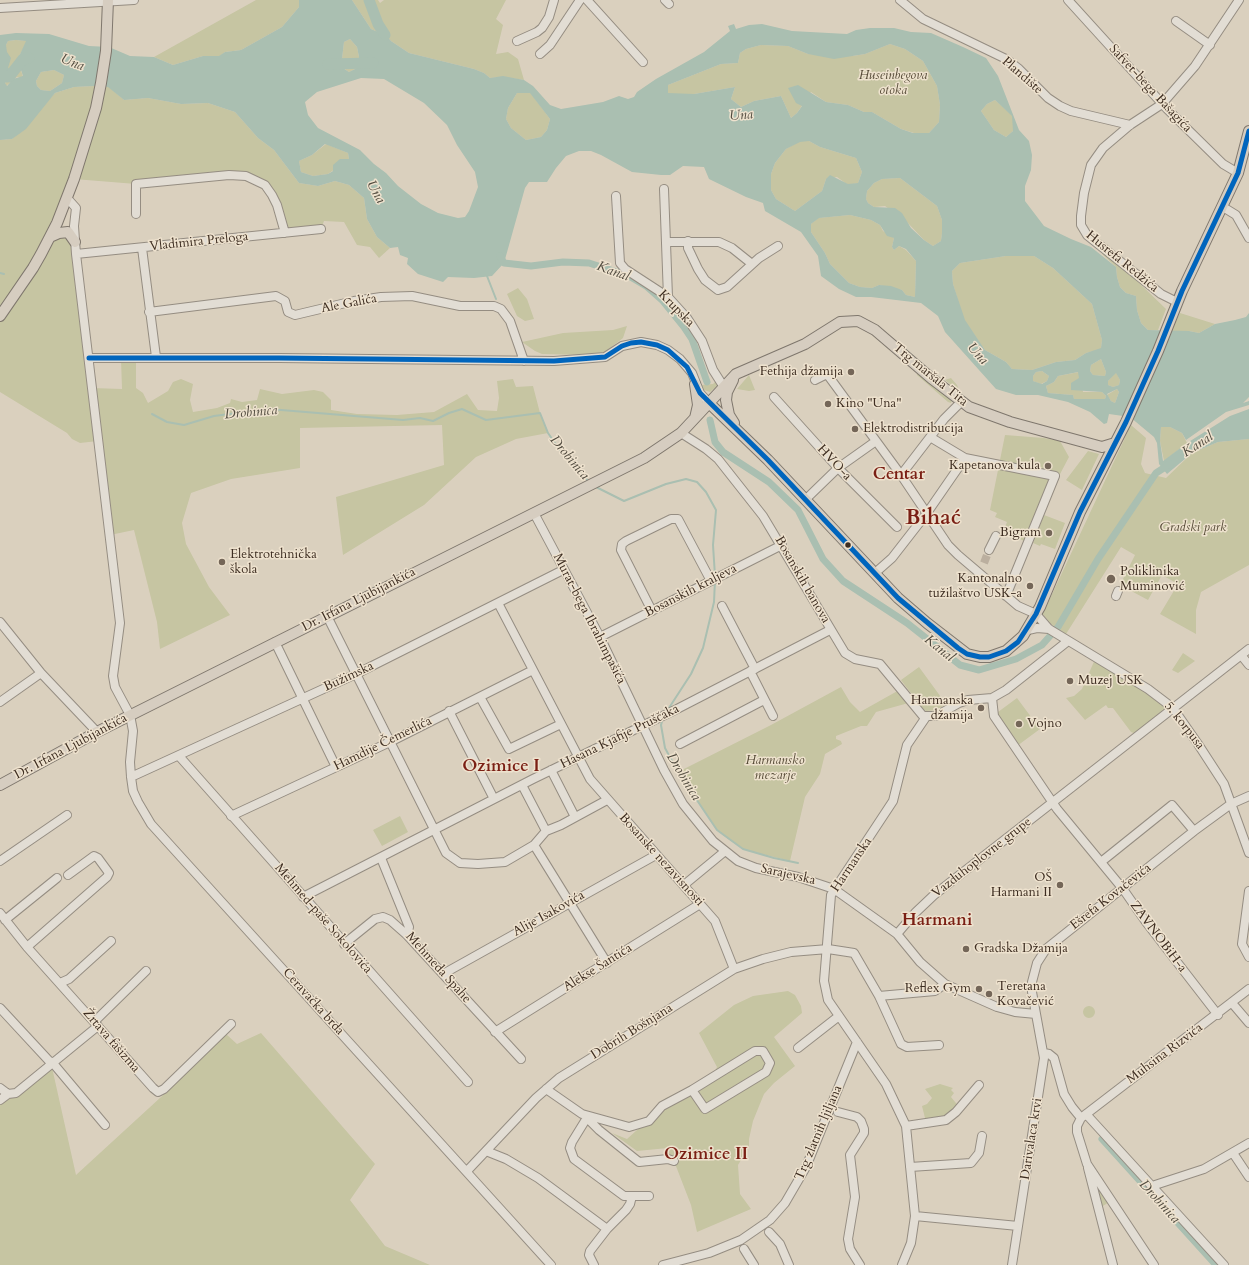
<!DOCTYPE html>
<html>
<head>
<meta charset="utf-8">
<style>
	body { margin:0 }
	canvas { display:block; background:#dad0be }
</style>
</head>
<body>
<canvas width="1249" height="1265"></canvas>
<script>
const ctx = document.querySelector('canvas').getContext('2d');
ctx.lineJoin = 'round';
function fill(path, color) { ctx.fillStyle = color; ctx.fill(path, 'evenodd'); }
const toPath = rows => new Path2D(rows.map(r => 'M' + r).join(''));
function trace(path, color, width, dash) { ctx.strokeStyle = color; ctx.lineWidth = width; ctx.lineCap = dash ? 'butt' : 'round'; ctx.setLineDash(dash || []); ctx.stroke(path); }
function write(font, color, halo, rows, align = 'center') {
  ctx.font = font + ' Cardo,serif'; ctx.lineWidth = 3; ctx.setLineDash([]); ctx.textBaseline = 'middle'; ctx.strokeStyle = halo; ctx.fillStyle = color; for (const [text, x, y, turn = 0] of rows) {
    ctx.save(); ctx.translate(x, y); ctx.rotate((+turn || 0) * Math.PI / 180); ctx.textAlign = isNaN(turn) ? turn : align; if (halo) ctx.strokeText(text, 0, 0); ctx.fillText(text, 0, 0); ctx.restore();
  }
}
const green = toPath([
	[256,0,299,0,299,7,282,27,241,50,225,52,220,56,203,56,173,65,154,57],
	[352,0,378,0,380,3,384,0,506,0,496,19,503,25,496,54,508,52,518,59,524,80,503,77,490,78,484,73,474,69,409,53,391,41,387,36,371,29],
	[350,39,357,47,359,57,357,68,349,72,343,68,342,59,344,42],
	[16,40,27,41,16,62,20,67,23,77,17,77,6,86,5,83,7,81,6,45,8,41],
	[890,44,905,49,923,61,937,86,940,105,939,122,929,133,914,133,901,129,872,112,864,112,848,105,826,102,811,92,797,113,791,118,781,96,754,101,741,107,731,99,735,87,694,94,668,94,668,85,721,64,738,63,740,53,746,49,761,45,788,46,808,54,853,56,865,54],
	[54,70,64,75,62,83,50,91,41,90,37,86,36,81,41,72],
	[94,86,109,87,124,100,148,98,181,104,208,103,235,112,258,138,274,150,299,183,318,186,335,181,349,185,364,198,367,219,377,237,390,248,379,258,370,247,357,245,344,222,324,221,321,229,285,233,272,195,246,176,136,184,74,179,57,223,64,238,75,242,92,388,122,389,121,359,136,359,136,388,143,393,148,403,168,391,173,382,181,379,193,384,190,400,193,412,217,408,230,403,231,399,242,402,257,400,260,389,282,394,314,390,323,392,331,400,331,410,357,414,397,415,434,412,467,394,478,410,497,411,499,398,497,381,513,379,516,387,533,386,540,413,548,433,516,439,476,457,424,505,343,555,336,497,444,465,442,425,300,428,300,468,231,479,191,493,182,523,186,544,209,587,230,615,160,649,157,622,134,530,110,535,98,441,80,443,72,439,67,433,0,392,0,140,12,139,55,93,74,87],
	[530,92,550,119,547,130,541,137,526,140,511,128,506,119,508,108,517,93],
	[995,100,1013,116,1013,131,1006,137,994,130,981,111,987,104],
	[800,141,809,141,820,147,856,158,862,172,858,183,848,185,837,177,826,179,822,191,795,211,776,199,771,190,771,174,775,163,786,149],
	[326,144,348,153,349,159,328,174,313,176,301,172,299,161,312,155],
	[900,178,937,206,942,220,942,233,941,241,933,246,924,240,906,221,885,206,874,207,868,203,866,199,867,191,874,183,882,179],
	[850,215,871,220,880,225,883,231,894,238,892,247,894,250,899,246,906,250,916,261,915,297,906,295,902,290,879,285,872,288,860,287,849,283,830,264,825,253,811,232,811,224,818,218],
	[1105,250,1166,309,1158,330,1148,330,1141,323,1137,310,1136,296,1126,293,1120,287,1117,277,1116,267,1102,254],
	[1006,256,1034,256,1053,268,1092,304,1102,340,1101,349,1086,353,1075,360,1056,362,1032,370,1012,369,1006,362,985,350,964,320,953,284,952,271,960,263],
	[518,288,527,299,534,319,525,321,517,316,507,294],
	[1180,313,1215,324,1199,333,1189,331,1171,331],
	[627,326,623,338,605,352,586,355,542,354,535,351,522,342,563,333,613,330],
	[1101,359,1106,372,1105,376,1093,375,1090,371,1091,365],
	[1042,371,1049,376,1047,381,1041,384,1033,381,1033,376,1036,372],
	[1079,372,1083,392,1102,392,1106,396,1105,399,1074,399,1073,395,1048,393,1046,386,1054,382,1058,376],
	[1116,372,1120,380,1119,385,1113,387,1108,385,1108,381],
	[917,373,952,400,951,403,948,402,917,375],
	[749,375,755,390,749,391,737,389],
	[951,378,957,385,960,392,945,380],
	[717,380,718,385,710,392,704,390,701,385,713,384],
	[1117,389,1119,392,1115,403,1111,401,1107,395],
	[1131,425,1146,438,1141,464,1145,473,1166,478,1192,453,1218,442,1249,439,1249,565,1201,592,1196,610,1196,634,1160,614,1178,584,1162,575,1148,600,1120,585,1135,555,1121,547,1066,634,1051,624,1042,613,1047,605],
	[1161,427,1170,427,1182,433,1187,443,1164,461,1160,441],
	[1005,435,1044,438,1060,441,1069,457,1059,476,1055,476,1029,543,1003,532,1007,522,995,517,997,513,990,510],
	[1088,451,1099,454,1082,490,1066,480],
	[1044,515,1065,523,1055,549,1041,544,1040,546,1033,543],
	[1183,653,1195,661,1178,673,1172,670],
	[1096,657,1173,708,1139,735,1131,732,1113,708,1108,708,1106,705,1085,720,1066,698,1074,696,1082,689],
	[919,667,946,704,937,710,926,711,922,708,901,680],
	[841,687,850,702,860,712,901,689,912,702,876,712,867,726,861,726,836,736,836,739,841,741,842,744,825,754,820,774,805,797,790,861,743,849,728,839,717,830,678,772,771,725],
	[1017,698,1040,729,1017,746,994,715],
	[400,816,408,832,382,846,373,830],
	[788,991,795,995,801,1006,802,1013,774,1037,795,1066,774,1083,764,1094,753,1121,749,1139,749,1147,738,1165,740,1194,751,1209,697,1232,691,1205,674,1161,668,1159,668,1148,637,1151,612,1133,627,1139,647,1121,658,1104,666,1098,712,1077,717,1067,699,1033,734,1005,753,996],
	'1083 1012a6 6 0 1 1 12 0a6 6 0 1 1-12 0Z',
	[261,1033,375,1164,350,1200,385,1246,430,1265,0,1265,0,1091,11,1095,51,1063,76,1175,161,1097,226,1034,237,1044],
	[940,1084,953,1088,951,1090,954,1093,951,1097,960,1108,956,1112,926,1122,922,1106,927,1104,932,1098,925,1089],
	[1087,1164,1111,1201,1098,1209]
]);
const water = toPath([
	[299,0,352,0,371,29,387,36,391,41,409,53,474,69,484,73,490,78,503,76,524,80,533,86,550,105,561,109,603,102,619,96,628,99,634,97,637,92,656,79,704,52,730,31,728,26,734,24,736,29,749,25,762,24,792,31,847,34,856,30,870,28,894,28,911,32,931,33,963,47,986,58,998,76,1019,130,1029,141,1032,155,1031,170,1025,186,1025,201,1044,226,1071,239,1091,247,1116,267,1117,277,1120,287,1126,293,1136,296,1137,310,1141,323,1148,330,1189,331,1199,333,1215,324,1235,320,1246,317,1249,313,1249,397,1243,403,1249,401,1249,405,1226,412,1186,440,1182,433,1170,427,1161,427,1160,441,1163,461,1187,443,1230,416,1249,409,1249,439,1218,442,1192,453,1167,474,1159,464,1157,443,1154,437,1130,417,1109,414,1107,423,1104,424,1090,412,1068,402,1038,395,1016,395,996,389,945,332,938,316,921,303,871,297,856,297,839,289,821,276,818,256,801,232,765,211,763,203,746,197,709,179,704,167,683,166,670,175,661,175,632,172,601,155,591,151,579,151,566,156,556,168,547,182,529,182,525,188,504,263,492,276,474,278,448,277,443,282,418,274,407,264,408,258,400,255,398,247,390,248,377,237,367,219,364,198,349,185,335,181,318,186,299,183,274,150,258,138,235,112,208,103,181,104,148,98,124,100,108,87,94,86,74,87,55,93,26,129,12,139,0,140,0,35,16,33,49,34,89,46,109,47,130,56,154,57,173,65,203,56,219,56,225,52,241,50,282,27,299,7],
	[350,39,357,47,359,57,357,68,349,72,343,68,342,59,344,42],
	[16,40,26,41,16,63,20,67,23,76,13,79,7,86,5,83,12,70,8,68,11,58,7,52,6,45,8,41],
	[890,44,905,49,923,61,937,86,940,105,939,122,929,133,913,133,901,129,872,112,864,112,848,105,826,102,798,85,788,88,796,103,802,106,797,113,791,118,781,96,754,101,741,107,731,99,735,87,694,94,668,93,668,85,721,64,738,63,740,53,746,49,761,45,788,46,808,54,834,59,865,54],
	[54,70,64,75,62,83,50,91,41,90,37,86,36,81,41,72],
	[361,78,384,79,424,103,447,125,457,145,475,172,478,187,469,211,465,217,458,218,438,213,421,204,398,186,386,173,374,164,360,150,318,128,308,115,305,102,317,92],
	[517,93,530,93,550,119,547,130,541,137,526,140,511,128,506,119,508,108],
	[995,100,1012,116,1013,131,1006,137,994,130,981,111,987,104],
	[809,141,820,147,856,158,862,172,858,183,848,184,830,175,826,179,822,191,795,211,776,199,771,190,771,174,775,163,786,149,800,142],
	[325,144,348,153,349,159,340,159,333,165,333,171,328,174,313,176,301,172,299,161,312,155],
	[900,178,937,206,942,220,942,233,941,241,933,246,924,240,911,228,902,213,895,208,874,207,868,203,866,199,867,191,874,183,882,179],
	[850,215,871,220,880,225,887,236,894,238,892,247,894,250,899,246,906,249,916,261,915,297,906,295,902,290,891,286,879,285,872,288,860,287,849,283,830,264,825,253,811,232,811,224,819,218],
	[1006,256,1034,256,1053,268,1092,304,1102,340,1101,348,1086,353,1075,360,1056,362,1032,370,1012,369,1006,362,985,350,965,320,953,284,952,271,960,263],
	[1101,359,1106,372,1105,376,1093,375,1090,371,1091,365],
	[1042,371,1049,376,1047,381,1042,384,1033,381,1033,376,1036,372],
	[1078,372,1079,378,1071,383,1071,390,1102,392,1106,396,1105,399,1074,399,1073,395,1048,393,1046,386,1054,382,1058,376],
	[1116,373,1120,380,1119,385,1113,387,1108,385,1108,381],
	[1117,389,1119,392,1115,403,1111,401,1107,394]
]);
const stream = toPath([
	[0,273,4,274],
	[487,276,496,299],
	[152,414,167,422,184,425,214,416,269,409,403,420,420,418,433,421,449,413,462,409,486,420,540,413,548,433,559,449,589,482],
	[594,486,624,501,666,484,686,479,697,482,706,492,716,510,713,545,715,576],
	[667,711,691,674,703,648,714,602,715,580],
	[663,718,661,725,665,748,678,772,717,830,743,849,774,858,798,863]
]);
const canal = toPath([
	[500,256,504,263,531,266,563,262,589,263,629,276,646,286,663,301,684,327,692,339,707,382],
	[710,420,715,442,723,452,769,482,798,510,823,559,843,581,907,623,960,665,979,670,1016,659,1042,645,1058,627,1098,559,1156,473,1170,464],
	[1102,1139,1216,1265]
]);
const river = toPath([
	[369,0,378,24,385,35],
	[328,64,373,63],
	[0,77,9,77,23,59,29,58]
]);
const minorTunnel = toPath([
	[984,563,989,550]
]);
const minor = toPath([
	[587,0,643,62],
	[665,0,669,4],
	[900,0,923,19,1006,59,1019,69,1048,98,1060,106,1071,111,1130,125],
	[1068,0,1167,109,1223,164,1238,173],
	[0,8,134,0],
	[1176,21,1210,45],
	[517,41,537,32,542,28,549,17,554,0],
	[540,54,550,45,580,0],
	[664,189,668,297],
	[616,196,620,263,625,269,668,297,687,318,702,341,713,370,727,392],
	[67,198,76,208,74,226,76,254,120,623,113,676,115,687,130,715,133,731,130,762,131,777,133,791,138,802,151,824,551,1265],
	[1223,207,1236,215,1249,238],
	[136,214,136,184,229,175,246,176,265,185,272,195,277,205,285,233],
	[688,241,688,248,698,269,705,280,718,290,727,287,759,258,778,246],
	[666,242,719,242,732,248,752,264],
	[142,248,156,357],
	[76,254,321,229],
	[1177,302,1161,294,1087,235,1081,225,1081,216,1084,193,1091,165,1103,148,1130,125,1162,104,1195,66,1239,0],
	[149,312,276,296,285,301,288,312,295,315,354,301,381,297,412,296,460,306,494,306,501,309,510,321,524,361],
	[89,358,279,358,554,361,605,357,622,346,641,342,657,345,668,350,680,359,692,373,700,393,709,403],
	[815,380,827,374,901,475,948,545,958,555,1018,606,1036,614,1049,629,1148,689,1173,708,1198,744,1224,784,1249,853],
	[774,397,838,468,897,527],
	[681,433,706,449,718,459,763,516,845,653,855,659,880,664,923,716,936,716,959,703,968,700,992,698,1006,690,1068,641],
	[930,437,965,458,1055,476,1006,596],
	[901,475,944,419,961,402],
	[805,500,838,468,876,441],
	[534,513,600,637,664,770,683,804,713,841,738,861,756,868,798,877,834,889,897,934,920,962,945,984,997,1007,1015,1012,1036,1014],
	[989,550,996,536],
	[875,573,892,558,927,513,965,458],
	[1116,596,1118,591],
	[498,603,590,779,715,921,734,969],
	[722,606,755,669],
	[652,611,621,550,622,544,626,541,671,519,678,519,711,581],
	[327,616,446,853,460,863,478,864,505,862,534,845,607,963],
	[0,622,41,673,97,732],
	[1028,630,1037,628,1049,629],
	[600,637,782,545],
	[275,642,336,767],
	[1241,655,1249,665],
	[750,671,773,716],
	[480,697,509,749,561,724],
	[992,698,994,716,1057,809,1123,889,1146,922,1218,1015],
	[0,702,41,673],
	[449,711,494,799],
	[680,744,764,700],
	[179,756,468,1082],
	[551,770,575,817],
	[131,777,356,674,563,570],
	[522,785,546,831],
	[231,816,390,742,533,670],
	[534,845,546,831,561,825,607,800],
	[381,858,409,927,407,935],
	[0,861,67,815],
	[1101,862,1172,805,1194,831],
	[684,885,724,852],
	[1249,891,1242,944,1249,957],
	[303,897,533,779,677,709,830,630],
	[0,913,27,947,153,1088,158,1092,164,1089,231,1024],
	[5,920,57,878],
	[897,934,915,913,934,895,1249,649],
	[344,944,375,919,383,917,390,920,407,935,521,1059],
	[27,947,107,877,109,873,98,858,94,856,68,875],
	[443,974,656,855],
	[60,983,69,979,111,941],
	[879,996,935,991,945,984],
	[1232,1003,1249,1023],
	[0,1008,51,1063],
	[94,1022,146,971],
	[495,1032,700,904],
	[798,1048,839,1016],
	[1044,1053,1049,1054,1054,1058,1064,1094,1072,1107,1081,1118],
	[52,1062,105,1125],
	[0,1088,8,1094,16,1093,98,1026],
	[546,1089,582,1114,629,1127,649,1121,662,1106,692,1090,755,1051,763,1051,770,1063,766,1072,705,1109,692,1090],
	[0,1100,8,1094],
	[838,1112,857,1117,861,1121,864,1129,864,1133,850,1155,855,1197,848,1239,850,1249,860,1265],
	[1086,1114,1224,1265],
	[588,1116,572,1142,570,1148,574,1159,624,1196,649,1196],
	[588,1116,591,1122,599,1130,639,1162,668,1159,674,1161],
	[906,1126,946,1120,956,1112,979,1085],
	[486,1151,506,1159,538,1178,607,1229],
	[1233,1153,1249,1177],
	[910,1167,971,1163,979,1153,982,1136],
	[1088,1168,1113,1265],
	[467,1171,536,1098,559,1078,734,969,763,959,791,952,828,949,854,953,879,996,901,1044,907,1047,939,1045],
	[1152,1186,1204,1169,1249,1143],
	[915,1216,906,1126,886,1084,828,1000,824,981,831,895,893,801,907,745,926,717],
	[769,1232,780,1244,789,1265],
	[744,1249,754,1265],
	[594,1265,589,1255,590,1251,607,1229,626,1210,630,1204,632,1196],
	[663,1265,709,1253,741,1240,770,1220,785,1203,806,1167,857,1042],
	[902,1265,911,1243,915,1216,1018,1226],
	[1012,1265,1044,1058,1032,992,1032,982,1037,963,1046,949,1194,831,1231,804,1249,796],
	[1154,1265,1087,1164,1077,1132,1077,1126,1081,1118,1249,989]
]);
const major = toPath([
	[50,237,59,233,68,232,75,242],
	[0,316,33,268,41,254,57,223,74,179,96,108,101,83,106,51,108,0],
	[733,380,727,392,726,400,729,415,734,423],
	[695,384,698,405,695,418],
	[709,403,768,460,898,598,927,623,967,654,980,657,989,657,1006,651,1023,636,1040,607,1080,512,1126,422,1158,351,1182,291,1238,173,1249,131],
	[0,785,97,732,644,458,681,433,736,374,805,344,840,322,858,321,875,330,931,378,969,407,1010,422,1102,447,1115,443]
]);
const bus1 = toPath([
	[89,358,279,358,554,361,605,357,622,346,631,343,641,342,657,345,668,350,687,367,700,393,768,460,898,598,958,648,967,654,980,657,989,657,1006,651,1018,642,1036,614,1080,512,1126,422,1158,351,1182,291,1238,173,1249,131]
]);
const markers = [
	[851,372,4,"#746658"],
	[828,404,4,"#746658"],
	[855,429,4,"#746658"],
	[1048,466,4,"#746658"],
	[1049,533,4,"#746658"],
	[848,545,3.5,"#3d2d21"],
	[222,562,4,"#746658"],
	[1111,579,5,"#746658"],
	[1030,586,4,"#746658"],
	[1070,681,4,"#746658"],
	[981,708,4,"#746658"],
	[1019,724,4,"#746658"],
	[1060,885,4,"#746658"],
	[966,949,4,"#746658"],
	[979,989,4,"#746658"],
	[989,994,4,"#746658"]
];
const parkNames = [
	["Huseinbegova",893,76],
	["otoka",893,91],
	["Gradski park",1193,528],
	["Harmansko",775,761],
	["mezarje",775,776]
];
const streetNames = [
	["Plandište",1022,76,41],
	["Safvet-bega Bašagića",1150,89,47],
	["Vladimira Preloga",199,242,-6],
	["Husrefa Redžića",1122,262,39],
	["Ale Galića",349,304,-11],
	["Krupska",676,309,46],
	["Trg maršala Tita",930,375,39],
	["HVO-a",834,463,47],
	["Bosanskih banova",802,580,60],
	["Bosanskih kraljeva",691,591,-27],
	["Dr. Irfana Ljubijankića",359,600,-27],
	["Murat-bega Ibrahimpašića",589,619,63],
	["Bužimska",349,677,-25],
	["5. korpusa",1184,726,52],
	["Hasana Kjafije Pruščaka",620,737,-26],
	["Hamdije Čemerlića",383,744,-26],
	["Dr. Irfana Ljubijankića",71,747,-28],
	["Vazduhoplovne grupe",982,858,-38],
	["Bosanske nezavisnosti",661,860,48],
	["Harmanska",852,865,-56],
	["Sarajevska",788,875,13],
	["Ešrefa Kovačevića",1111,897,-38],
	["Alije Isakovića",549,914,-29],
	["Mehmed-paše Sokolovića",323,919,49],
	["ZAVNOBiH-a",1158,937,53],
	["Mehmeda Spahe",438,968,48],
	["Alekse Šantića",598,968,-32],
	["Ceravačka brda",313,1002,48],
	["Dobrih Bošnjana",632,1032,-32],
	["Žrtava fašizma",111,1041,49],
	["Muhsina Rizvića",1165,1054,-37],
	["Trg zlatnih ljiljana",819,1133,-67],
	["Darivalaca krvi",1032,1139,-81]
];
const poiNames = [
	["Fethija džamija",843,372,"right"],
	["Kino \"Una\"",836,404],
	["Elektrodistribucija",863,429],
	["Kapetanova kula",1040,466,"right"],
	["Bigram",1041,533,"right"],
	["Elektrotehnička",230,555],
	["škola",230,570],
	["Poliklinika",1120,572],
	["Muminović",1120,587],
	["Kantonalno",1022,579,"right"],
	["tužilaštvo USK-a",1022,594,"right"],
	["Muzej USK",1078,681],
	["Harmanska",973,701,"right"],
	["džamija",973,716,"right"],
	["Vojno",1027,724],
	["OŠ",1052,878,"right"],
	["Harmani II",1052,893,"right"],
	["Gradska Džamija",974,949],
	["Teretana",997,987],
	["Kovačević",997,1002],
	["Reflex Gym",971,989,"right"]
];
const waterNames = [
	["Una",72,63,21],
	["Una",741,116,-5],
	["Una",375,192,60],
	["Kanal",613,272,20],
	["Una",977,354,47],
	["Drobinica",251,413,-5],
	["Kanal",1198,445,-33],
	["Drobinica",569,458,50],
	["Kanal",939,649,39],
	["Drobinica",683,777,59],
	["Drobinica",1159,1202,48]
];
const districtNames = [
	["Centar",899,475],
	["Ozimice I",501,767],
	["Harmani",937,921],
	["Ozimice II",706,1155]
];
const townNames = [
	["Bihać",933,519]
];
fill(green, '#c6c5a2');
fill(water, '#aabfb1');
trace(stream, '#aabfb1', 2);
trace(canal, '#aabfb1', 7);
trace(river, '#aabfb1', 11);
trace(minorTunnel, '#bbaf9f', 8, [8, 4]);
trace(minor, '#958d82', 10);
trace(major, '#7f776d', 12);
trace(minor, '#e2ddd4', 8);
trace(major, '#d6cdc0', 10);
trace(bus1, '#0065bd', 5);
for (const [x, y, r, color] of markers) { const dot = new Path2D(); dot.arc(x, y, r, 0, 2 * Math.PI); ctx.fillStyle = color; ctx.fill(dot); trace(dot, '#eee2ce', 1.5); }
write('italic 13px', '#554a36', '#eee2ce', parkNames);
write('13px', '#3d2d21', '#eee2ce', streetNames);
write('13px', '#3d2d21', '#eee2ce', poiNames, 'left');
write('italic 14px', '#4f493d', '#eee2ce', waterNames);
write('bold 17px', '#7a1f14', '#eee2ce', districtNames);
write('bold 21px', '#7a1f14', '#eee2ce', townNames);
</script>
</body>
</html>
